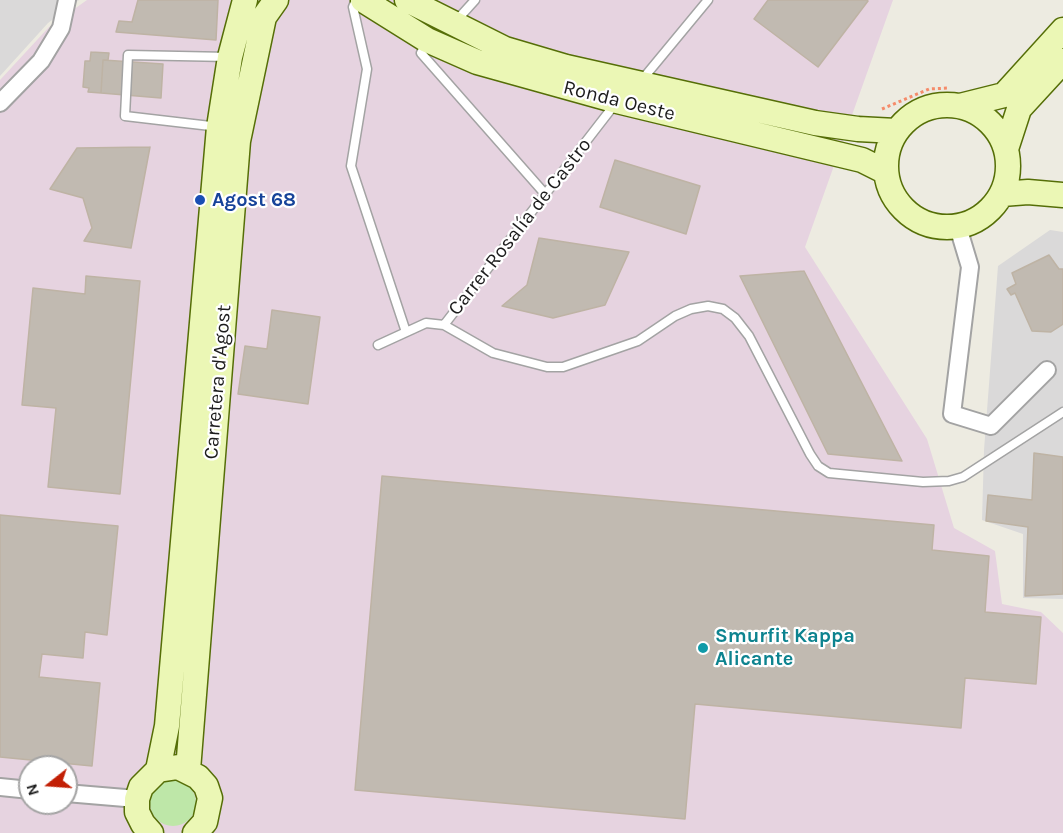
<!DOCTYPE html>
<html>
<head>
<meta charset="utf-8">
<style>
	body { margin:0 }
	#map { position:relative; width:1063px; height:833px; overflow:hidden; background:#edebe1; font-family:Karla,sans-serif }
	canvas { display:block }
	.north { position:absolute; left:18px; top:755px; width:60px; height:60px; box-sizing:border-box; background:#fff; border:2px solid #a4a4a4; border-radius:50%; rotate:253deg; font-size:16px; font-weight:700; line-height:24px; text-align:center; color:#1c1c1c }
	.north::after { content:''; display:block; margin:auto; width:21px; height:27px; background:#c21f05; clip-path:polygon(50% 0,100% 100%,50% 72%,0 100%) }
</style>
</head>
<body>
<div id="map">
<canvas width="1063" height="833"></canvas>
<div class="north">N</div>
</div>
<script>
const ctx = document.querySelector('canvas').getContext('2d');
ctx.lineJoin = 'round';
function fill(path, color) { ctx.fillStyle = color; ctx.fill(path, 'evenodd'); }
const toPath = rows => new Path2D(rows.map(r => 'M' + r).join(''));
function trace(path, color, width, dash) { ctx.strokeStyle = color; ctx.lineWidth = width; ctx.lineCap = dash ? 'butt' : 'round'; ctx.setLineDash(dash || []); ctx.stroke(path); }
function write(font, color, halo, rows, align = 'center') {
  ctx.font = font + ' Karla,sans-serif'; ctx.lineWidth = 4.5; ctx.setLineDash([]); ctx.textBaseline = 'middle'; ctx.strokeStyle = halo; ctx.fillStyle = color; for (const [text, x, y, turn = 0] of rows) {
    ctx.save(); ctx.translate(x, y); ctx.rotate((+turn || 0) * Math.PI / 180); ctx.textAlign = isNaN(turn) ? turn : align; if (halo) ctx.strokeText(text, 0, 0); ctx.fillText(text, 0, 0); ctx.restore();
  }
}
const residential = toPath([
	[0,0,79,0,48,23,0,76],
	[1050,230,1063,232,1063,599,1023,598,1023,534,982,520,984,450,998,266]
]);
const industrial = toPath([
	[87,0,893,0,805,247,927,439,954,528,995,551,1002,604,1041,612,1063,633,1063,833,0,833,0,80,49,27],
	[30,767,66,767,66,803,30,803]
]);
const grass = toPath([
	'150 803a23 23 0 1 1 46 0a23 23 0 1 1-46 0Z'
]);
const building = toPath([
	[138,0,218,0,216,40,116,32,119,21,132,22,138,0],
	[768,0,867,0,868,1,818,67,754,19,768,0],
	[91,52,109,53,108,60,103,60,101,93,88,92,89,88,83,87,85,61,90,61,91,52],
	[103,60,163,64,161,98,101,93,103,60],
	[150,147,131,248,84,241,92,228,83,198,50,189,77,148,150,147],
	[615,160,700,186,686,234,600,207,615,160],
	[539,238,629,252,605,305,553,318,502,306,527,285,539,238],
	[1049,255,1059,269,1063,269,1063,324,1051,332,1032,331,1015,293,1011,295,1007,289,1016,284,1012,273,1049,255],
	[804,271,902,461,828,454,740,276,804,271],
	[86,276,140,281,120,494,48,487,56,408,22,405,33,288,85,294,86,276],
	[272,310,320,317,308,404,238,394,245,346,267,349,272,310],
	[1034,453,1063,457,1063,594,1025,596,1028,527,986,521,988,495,1032,500,1034,453],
	[382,476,934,525,932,550,989,556,985,612,1041,617,1036,684,965,678,961,728,695,704,685,819,355,790,382,476],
	[0,515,118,526,107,635,85,632,83,658,42,654,39,677,100,683,92,766,0,757,0,515]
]);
const path = toPath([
	[882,109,929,89,949,88]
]);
const lane = toPath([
	[356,0,353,7,367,69,351,166,406,332],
	[456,21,475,0],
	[426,43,421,53,546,195],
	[641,81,708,0],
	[219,127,125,116,128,55,229,57],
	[444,325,493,353,547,367,563,367,638,341,675,316,691,309,708,306,723,309,735,318,749,336,810,454,818,466,829,473,923,482,949,481,963,477,1063,412],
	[378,345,426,323,444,325,615,104]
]);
const street = toPath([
	[0,103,41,61,61,28,67,0],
	[958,227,970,267,952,414,991,426,1047,370],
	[0,787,30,790],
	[66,793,137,799]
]);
const secondary = toPath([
	[363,0,427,40,477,62,617,101,862,160,886,172],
	[407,0,505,49,566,67,815,123,858,129,896,131],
	'886 166a61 61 0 1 1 122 0a61 61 0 1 1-122 0Z',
	[960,106,1004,95,1063,30],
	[1006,149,1019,109,1063,61],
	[1002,194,1028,192,1063,195],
	[158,770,167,726,219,127,230,57,245,0],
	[188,770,238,141,264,17,276,0],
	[151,833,143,824,137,812,137,799,141,787,158,770,178,767,198,777,206,786,210,798,205,822,195,833]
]);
const markers = [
	[200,200,6,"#1a4fb4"],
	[703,648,6,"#0f9aa8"]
];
const streetNames = [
	["Ronda Oeste",619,101,14],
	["Carrer Rosalía de Castro",520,227,-52],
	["Carretera d'Agost",218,382,-85]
];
const transitNames = [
	["Agost 68",212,200]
];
const cultureNames = [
	["Smurfit Kappa",715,636],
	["Alicante",715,659]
];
fill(residential, '#dad9d9');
fill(industrial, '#e6d3e0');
fill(grass, '#bee7a8');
fill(building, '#c1bab1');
trace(building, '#beb3a4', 1.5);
trace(lane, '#a3a3a3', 11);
trace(street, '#a3a3a3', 20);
trace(secondary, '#556e07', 27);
trace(path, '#f58b6a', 3, [3, 3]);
trace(lane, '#fff', 8);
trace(street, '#fff', 16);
trace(secondary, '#ebf7b5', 24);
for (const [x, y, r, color] of markers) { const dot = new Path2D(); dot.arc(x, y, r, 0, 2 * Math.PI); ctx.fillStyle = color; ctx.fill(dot); trace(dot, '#fff', 2); }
write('20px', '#1c1c1c', '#fff', streetNames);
write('bold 20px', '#164399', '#fff', transitNames, 'left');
write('bold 20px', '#0d838f', '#fff', cultureNames, 'left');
</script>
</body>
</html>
